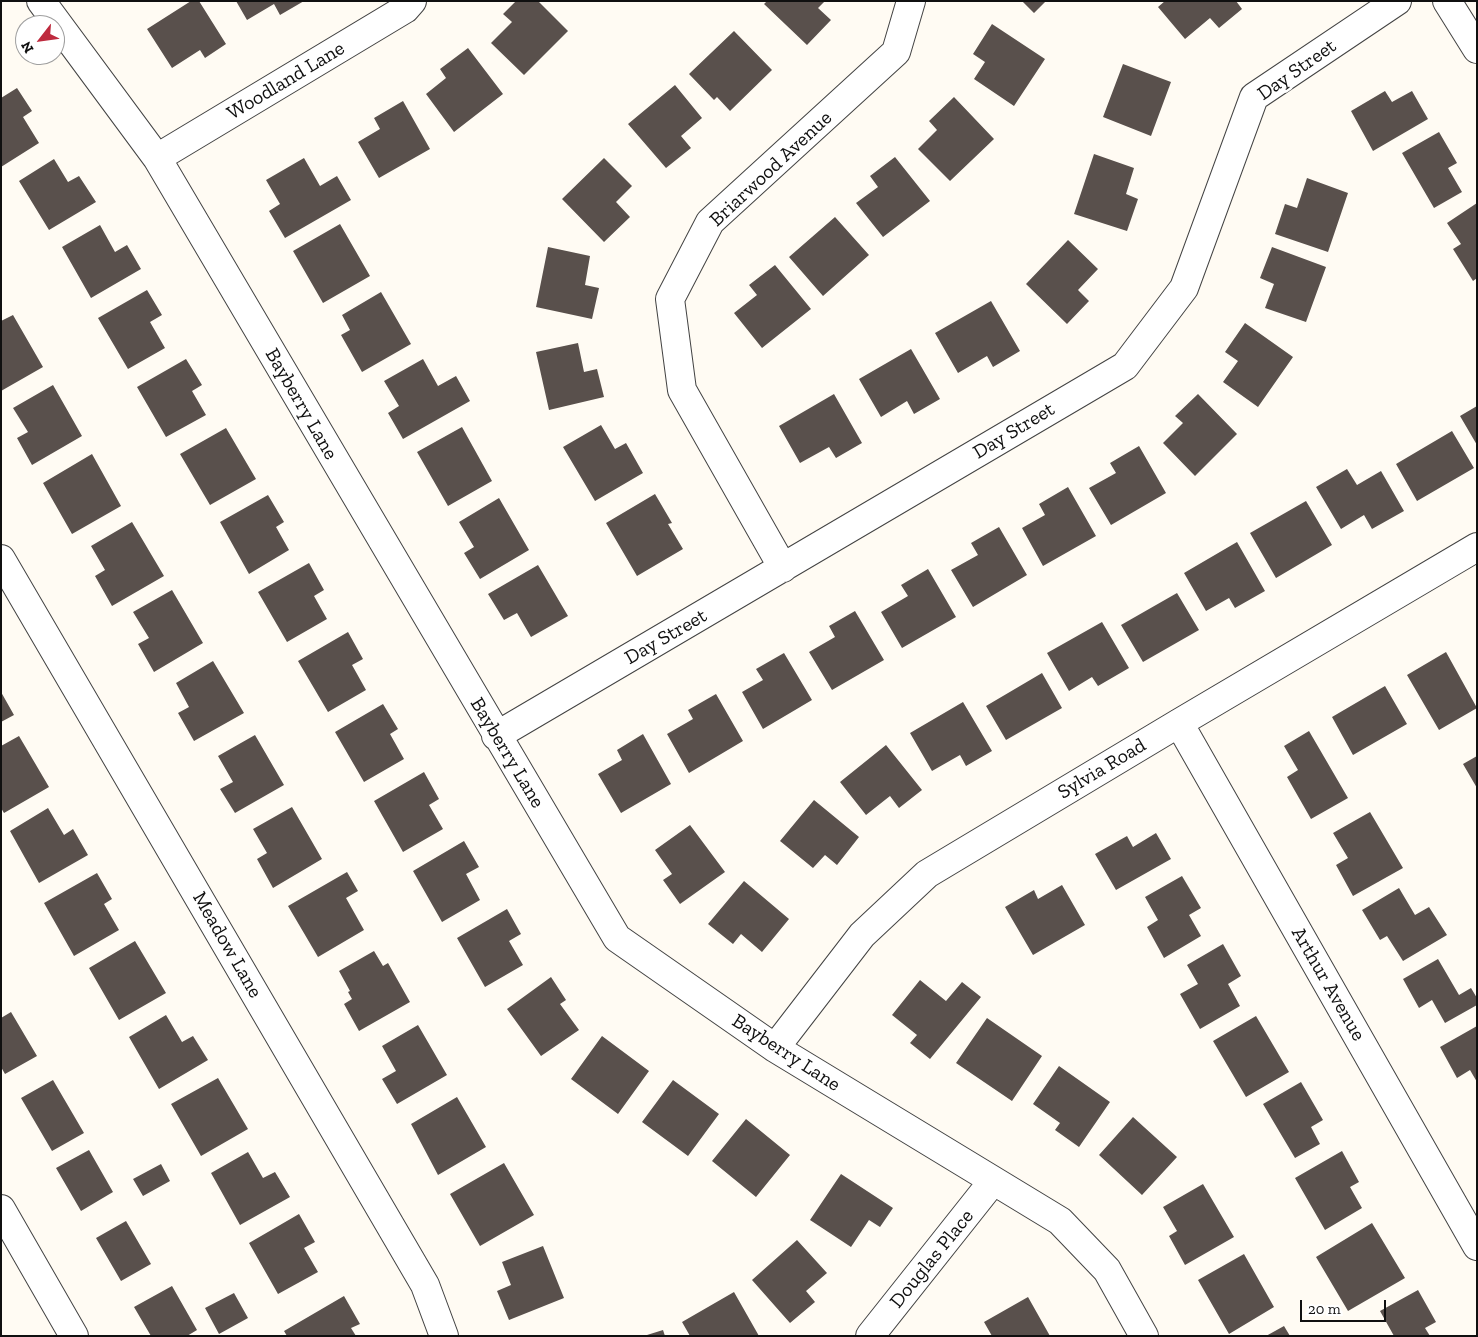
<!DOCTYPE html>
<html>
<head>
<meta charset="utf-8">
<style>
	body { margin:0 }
	#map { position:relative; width:1478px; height:1337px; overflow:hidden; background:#fffbf3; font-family:"Zilla Slab",serif }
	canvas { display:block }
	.frame { position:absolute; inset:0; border:2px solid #101010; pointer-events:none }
	.north { position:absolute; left:15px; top:15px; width:50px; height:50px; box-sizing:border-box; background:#fff; border:1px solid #9f9f9f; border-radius:50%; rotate:240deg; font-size:14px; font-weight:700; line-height:20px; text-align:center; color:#101010 }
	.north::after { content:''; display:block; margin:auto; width:18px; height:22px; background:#be2a3e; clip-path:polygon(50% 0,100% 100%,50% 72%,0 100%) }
	.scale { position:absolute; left:1300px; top:1300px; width:86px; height:22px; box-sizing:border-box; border:2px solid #101010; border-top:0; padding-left:6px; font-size:15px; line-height:18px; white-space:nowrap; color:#101010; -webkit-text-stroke:4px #fff; paint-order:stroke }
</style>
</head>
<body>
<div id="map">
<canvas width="1478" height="1337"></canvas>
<div class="frame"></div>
<div class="north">N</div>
<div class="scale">20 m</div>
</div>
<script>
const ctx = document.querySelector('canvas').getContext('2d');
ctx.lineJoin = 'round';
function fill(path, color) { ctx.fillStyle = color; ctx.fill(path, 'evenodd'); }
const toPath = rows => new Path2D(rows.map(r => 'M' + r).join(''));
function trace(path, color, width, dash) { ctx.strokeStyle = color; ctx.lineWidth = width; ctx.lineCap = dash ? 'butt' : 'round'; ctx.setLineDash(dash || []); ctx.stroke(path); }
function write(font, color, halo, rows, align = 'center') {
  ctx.font = font + ' "Zilla Slab",serif'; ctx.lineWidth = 5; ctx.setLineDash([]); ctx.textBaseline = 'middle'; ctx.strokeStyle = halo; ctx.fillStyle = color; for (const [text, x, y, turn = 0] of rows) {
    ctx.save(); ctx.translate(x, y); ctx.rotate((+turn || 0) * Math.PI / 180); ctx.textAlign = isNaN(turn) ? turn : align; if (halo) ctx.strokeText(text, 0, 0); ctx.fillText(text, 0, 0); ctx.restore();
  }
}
const building = toPath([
	[191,1,199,1,226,44,205,58,200,50,172,68,147,29],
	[236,1,304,1,280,15,274,4,247,20],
	[516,1,538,1,568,31,524,75,491,43,512,22,503,14],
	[767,1,825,1,818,8,831,20,807,45,764,4],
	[1022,1,1046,1,1034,13],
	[1165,1,1236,1,1242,9,1219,28,1210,18,1185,39,1158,7],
	[992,24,1045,59,1014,106,974,79,985,62,973,54],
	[734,31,772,70,730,111,717,97,714,100,689,74],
	[468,48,503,94,454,132,426,94,446,78,440,69],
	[1123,64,1171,82,1151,136,1103,117],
	[675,85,702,118,681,136,691,148,666,168,628,124],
	[17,88,32,111,23,117,39,143,1,167,1,98],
	[1385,91,1392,102,1412,91,1428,119,1373,151,1351,111],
	[954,97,994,139,950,181,918,149,937,130,929,121],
	[403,101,430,149,379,178,358,142,380,129,374,118],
	[1439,132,1457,163,1448,168,1462,192,1434,208,1402,153],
	[1094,154,1134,168,1126,194,1138,199,1127,231,1074,214],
	[895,157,930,201,883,237,856,203,878,187,870,176],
	[304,158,320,186,337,176,351,200,285,238,269,211,280,204,266,180],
	[604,158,632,186,616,202,630,217,604,242,562,199],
	[54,159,68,182,79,176,96,202,49,230,19,181],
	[1307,178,1348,193,1328,252,1275,234,1285,204,1297,208],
	[1477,203,1477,278,1473,281,1453,249,1461,244,1447,223],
	[835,217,869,255,823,296,789,257],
	[340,224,370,276,323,303,293,251],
	[100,225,115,252,127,245,141,269,91,298,62,247],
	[1068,240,1098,269,1078,290,1089,301,1067,324,1026,284],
	[548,247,590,256,585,285,599,288,592,319,536,307],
	[1272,247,1326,267,1306,322,1265,308,1274,284,1260,278],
	[775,265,811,309,762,348,734,313,757,295,749,285],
	[147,290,162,315,150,322,165,348,128,369,98,318],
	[381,292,411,344,362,372,341,335,350,330,342,315],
	[991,301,1020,351,993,367,987,356,958,373,935,333],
	[13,315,43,367,1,391,1,321],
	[1245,323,1293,357,1258,407,1223,382,1238,361,1225,352],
	[578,343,584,372,597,369,604,397,549,410,536,352],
	[911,349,940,399,914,414,907,401,881,417,859,379],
	[186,359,202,385,192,391,206,415,166,437,137,387],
	[423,359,438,386,456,376,470,401,403,439,388,413,399,406,384,381],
	[53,385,82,436,32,465,17,438,28,432,13,408],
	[834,394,862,443,836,458,829,447,800,463,779,426],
	[1198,394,1237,434,1195,476,1163,443,1183,423,1175,416],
	[1477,406,1477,445,1460,416],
	[601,425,615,449,626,443,643,473,595,501,563,447],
	[462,427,492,481,448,506,417,452],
	[226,428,256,479,210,505,180,454],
	[1452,431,1474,468,1417,501,1396,464],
	[1139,446,1166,493,1111,525,1089,488,1116,473,1110,463],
	[92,454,121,506,72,534,43,483],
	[1347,469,1357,485,1381,471,1404,511,1372,529,1364,515,1341,529,1316,487],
	[1068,487,1096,536,1043,566,1022,528,1045,515,1039,504],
	[655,494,672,523,668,524,683,549,637,576,606,523],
	[268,495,284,522,276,527,289,550,249,574,220,522],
	[499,498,529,550,480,579,464,553,474,547,459,522],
	[1306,501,1332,545,1276,578,1250,533],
	[132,522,164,576,112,606,95,576,105,570,91,546],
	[999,527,1027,575,973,607,951,570,978,555,971,543],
	[1237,542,1265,591,1235,608,1229,598,1206,611,1184,573],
	[309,563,324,590,314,596,327,619,287,642,258,592],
	[538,565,568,616,531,637,517,613,504,620,488,594],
	[928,569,956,617,902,648,881,612,908,596,901,585],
	[172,590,203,643,154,672,138,644,149,638,133,612],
	[1177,593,1199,630,1143,662,1121,625],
	[855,611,884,660,832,690,809,652,835,637,829,626],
	[1102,622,1129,668,1098,686,1092,677,1069,691,1047,653],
	[348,632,363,659,352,665,366,690,328,712,298,661],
	[1446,652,1477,708,1439,730,1407,675],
	[784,653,812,700,763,729,742,692,763,680,756,669],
	[213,661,244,713,194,741,178,713,189,707,176,683],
	[1042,673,1062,708,1006,740,986,706],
	[1385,686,1407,724,1353,755,1332,717],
	[1,692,14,715,1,722],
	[716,694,743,741,689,773,667,734,693,719,688,710],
	[963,702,992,751,966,766,960,755,932,771,910,733],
	[383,704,398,729,390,734,404,759,364,782,335,732],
	[1309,731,1348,798,1311,819,1287,777,1298,770,1284,746],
	[643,734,671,784,621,813,598,774,622,760,617,750],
	[255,735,284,785,235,813,220,789,233,782,218,756],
	[19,736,49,787,4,813,1,808,1,746],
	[886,745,922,790,899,808,890,796,866,815,840,782],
	[1477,756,1477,788,1463,764],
	[424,772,439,799,429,805,443,829,403,852,374,801],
	[814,800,859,837,837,865,825,855,813,868,780,841],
	[292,807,322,859,273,888,257,859,267,853,253,829],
	[48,808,64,835,73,829,88,855,39,883,10,831],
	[1370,812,1403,868,1353,896,1336,865,1348,858,1333,833],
	[690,825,725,872,680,904,663,880,672,874,655,850],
	[1156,833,1171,859,1116,890,1095,854,1127,836,1133,847],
	[464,841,479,867,466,874,480,900,442,922,413,871],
	[347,872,358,891,346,898,364,930,318,957,288,906],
	[97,873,112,899,104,904,119,930,74,956,44,903],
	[1182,876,1201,908,1189,915,1201,936,1164,958,1147,927,1158,920,1145,897],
	[744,881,789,919,762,952,741,934,733,944,708,924],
	[1062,885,1085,925,1033,955,1005,907,1034,890,1038,899],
	[1399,888,1415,915,1429,907,1447,935,1403,961,1387,936,1380,940,1362,910],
	[507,909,521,934,509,941,523,965,485,987,457,938],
	[135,941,166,993,119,1020,89,968],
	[1223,944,1241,976,1228,984,1240,1006,1200,1029,1180,994,1198,984,1187,965],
	[374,951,383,966,388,963,410,1002,359,1031,344,1004,352,999,348,992,350,991,339,971],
	[1438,959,1459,995,1471,988,1477,998,1477,1005,1445,1023,1432,1000,1419,1008,1403,979],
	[551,977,566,1000,560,1004,579,1030,541,1056,507,1009],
	[920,980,946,1001,962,982,981,997,930,1059,910,1043,917,1035,892,1015],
	[11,1012,37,1056,5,1074,1,1067,1,1018],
	[166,1015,182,1042,193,1036,208,1060,159,1089,129,1037],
	[1256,1016,1289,1072,1246,1097,1213,1041],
	[987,1018,1042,1056,1012,1101,956,1063],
	[418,1025,447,1075,397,1104,382,1079,396,1071,382,1046],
	[1477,1026,1477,1082,1470,1070,1457,1078,1440,1047],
	[602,1036,649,1071,618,1114,571,1079],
	[1059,1066,1110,1102,1079,1147,1055,1130,1060,1123,1033,1104],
	[218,1078,248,1129,201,1156,171,1104],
	[53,1080,84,1133,52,1151,21,1098],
	[673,1080,719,1114,688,1156,642,1122],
	[1301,1082,1323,1120,1311,1127,1320,1144,1295,1158,1263,1104],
	[457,1097,486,1147,438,1175,411,1124],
	[1133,1117,1177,1157,1142,1195,1099,1155],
	[746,1119,790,1155,756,1197,712,1161],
	[89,1150,113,1192,81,1211,56,1168],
	[1342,1151,1359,1182,1350,1187,1362,1208,1325,1230,1295,1178],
	[248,1152,263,1178,275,1172,290,1197,240,1225,211,1173],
	[504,1163,534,1215,480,1246,450,1194],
	[161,1164,170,1181,143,1196,133,1179],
	[841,1174,893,1208,880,1227,869,1220,851,1247,810,1220],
	[1203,1184,1234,1237,1185,1265,1169,1236,1177,1231,1163,1207],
	[299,1214,315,1242,304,1248,318,1272,278,1294,249,1243],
	[126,1221,151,1264,121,1281,96,1238],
	[1372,1223,1405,1278,1348,1311,1316,1257],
	[797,1240,827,1273,806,1291,815,1302,790,1323,752,1280],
	[543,1246,564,1298,509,1320,497,1291,511,1285,502,1262],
	[1244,1254,1274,1307,1229,1334,1198,1280],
	[172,1286,197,1330,187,1336,151,1336,134,1307],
	[1418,1290,1436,1322,1425,1328,1430,1336,1394,1336,1380,1311],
	[734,1292,759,1336,690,1336,682,1322],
	[234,1293,248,1318,219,1334,205,1308],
	[344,1296,360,1324,351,1328,356,1336,287,1336,284,1331],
	[1028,1297,1050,1336,992,1336,984,1322],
	[1284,1326,1290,1336,1266,1336],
	[663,1330,665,1336,647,1336,647,1335]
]);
const minor = toPath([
	[41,1,157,158,617,938,775,1048,1060,1221,1107,1270,1144,1336],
	[1447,1,1477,49],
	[157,158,405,9,412,1],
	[1,559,425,1285,444,1336],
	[783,568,682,390,670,299,710,222,896,52,911,1],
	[1179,723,1477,1246],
	[496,736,1125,366,1184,288,1254,97,1397,1],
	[775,1048,862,935,927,874,1179,723,1477,547],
	[1,1209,74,1336],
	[870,1336,993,1181]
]);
const streetNames = [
	["Day Street",1297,70,-35],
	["Woodland Lane",286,81,-31],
	["Briarwood Avenue",771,169,-43],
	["Bayberry Lane",301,404,60],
	["Day Street",1014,431,-31],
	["Day Street",666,637,-30],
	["Bayberry Lane",507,753,59],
	["Sylvia Road",1102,769,-31],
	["Meadow Lane",227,945,60],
	["Arthur Avenue",1328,984,60],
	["Bayberry Lane",786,1053,33],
	["Douglas Place",932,1259,-51]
];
fill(building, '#59504c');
trace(minor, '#434343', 30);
trace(minor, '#fff', 28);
write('20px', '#101010', '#fff', streetNames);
</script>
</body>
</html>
